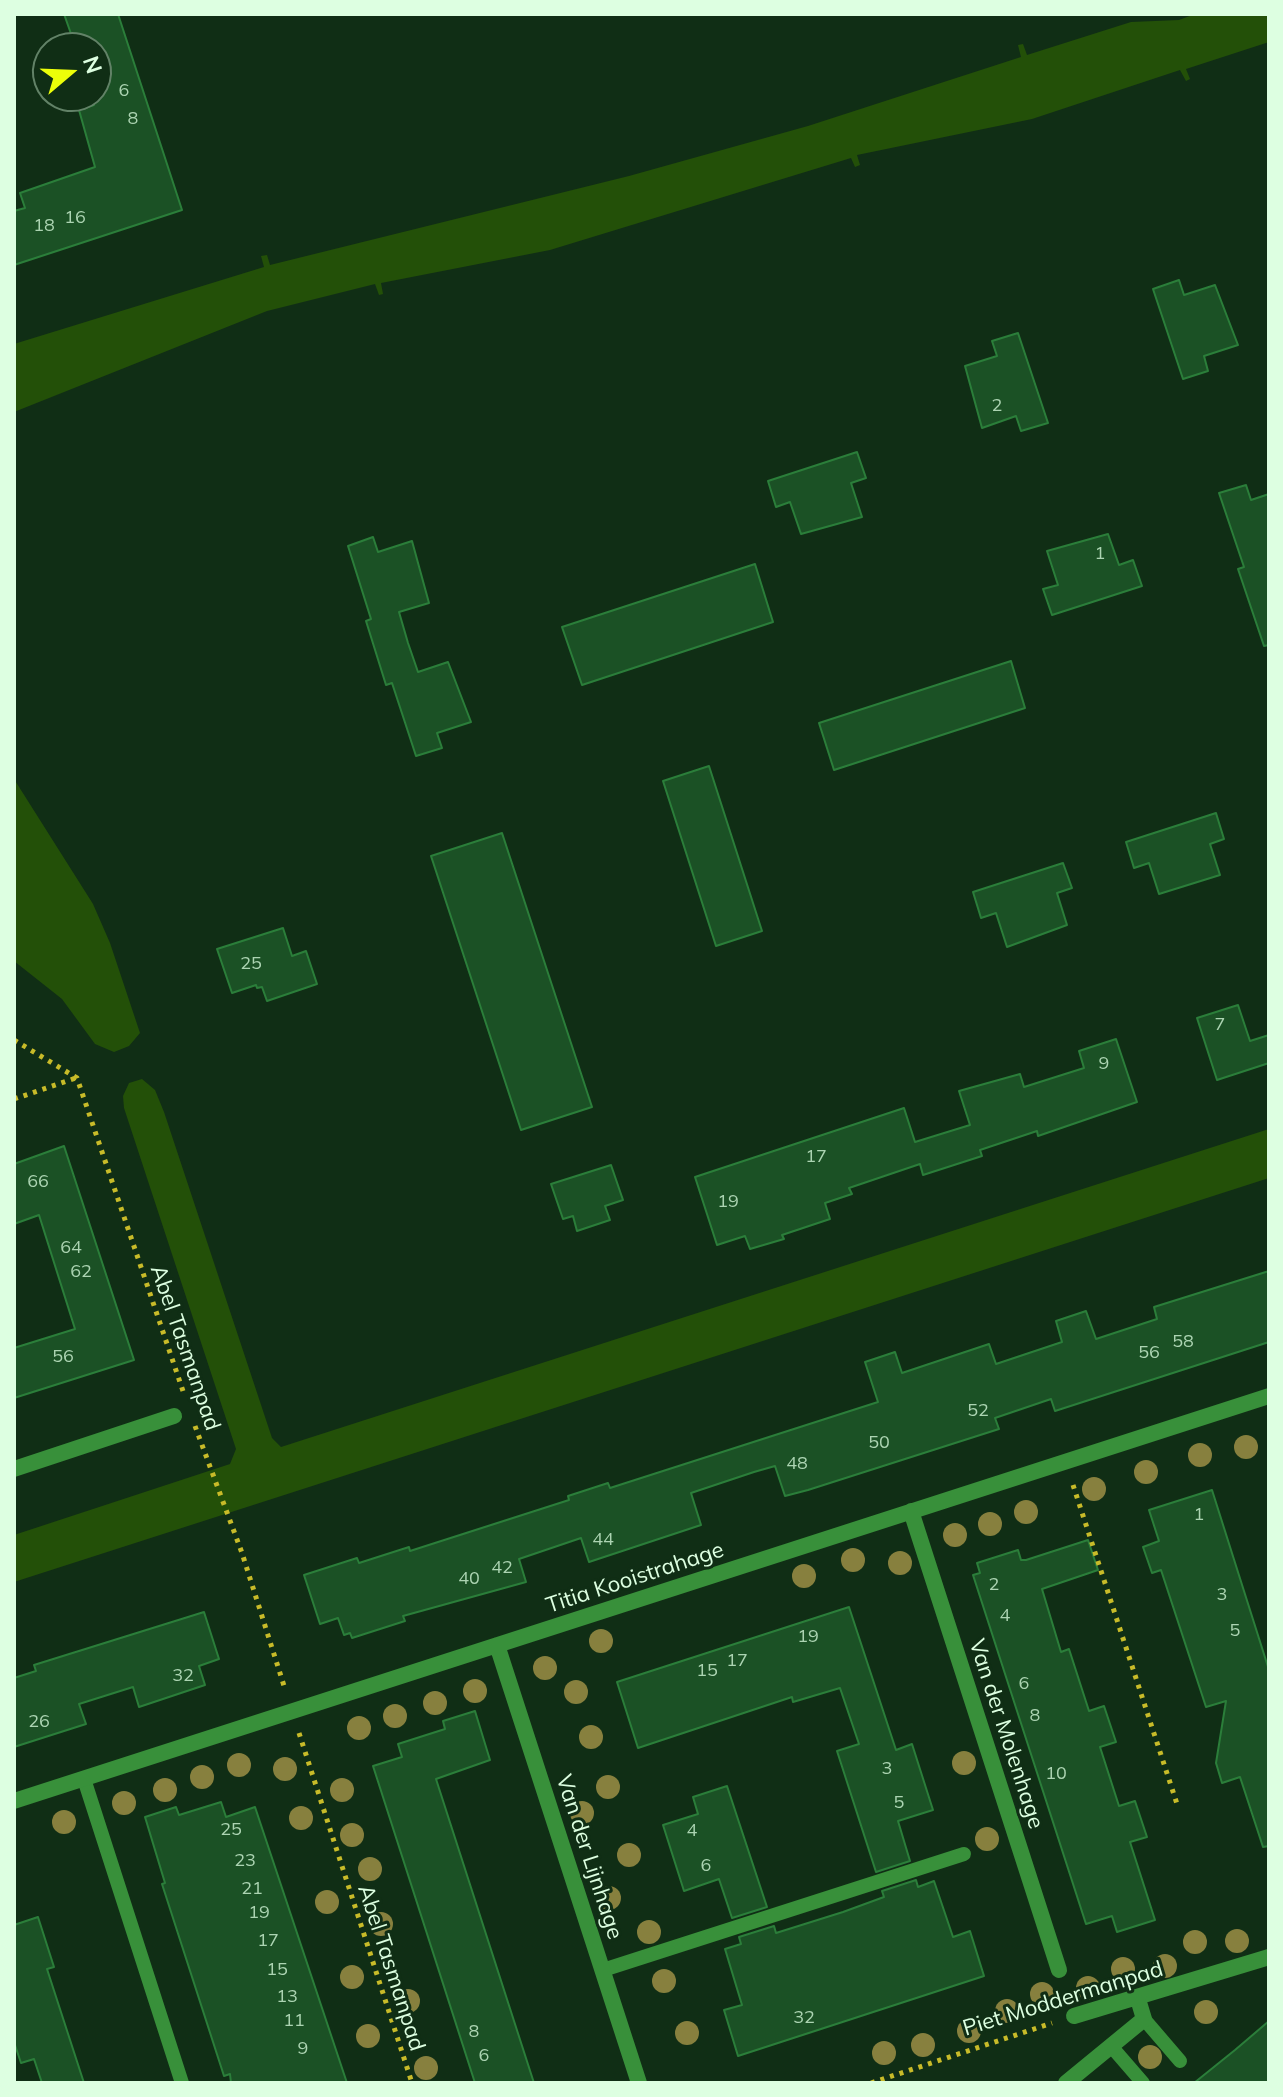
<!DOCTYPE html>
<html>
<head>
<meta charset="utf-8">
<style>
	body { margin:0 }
	#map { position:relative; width:1283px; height:2097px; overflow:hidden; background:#102e15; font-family:Mulish,sans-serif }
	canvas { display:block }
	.frame { position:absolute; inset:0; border:16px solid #ddffe1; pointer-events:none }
	.north { position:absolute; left:32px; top:32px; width:80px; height:80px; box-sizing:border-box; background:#102e15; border:2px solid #628267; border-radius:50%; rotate:71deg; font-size:22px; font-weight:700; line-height:32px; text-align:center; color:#ddffe1 }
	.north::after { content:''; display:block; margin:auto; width:28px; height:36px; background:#ecff09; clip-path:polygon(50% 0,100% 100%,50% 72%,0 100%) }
</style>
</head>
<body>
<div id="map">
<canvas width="1283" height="2097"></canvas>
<div class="frame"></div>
<div class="north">N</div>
</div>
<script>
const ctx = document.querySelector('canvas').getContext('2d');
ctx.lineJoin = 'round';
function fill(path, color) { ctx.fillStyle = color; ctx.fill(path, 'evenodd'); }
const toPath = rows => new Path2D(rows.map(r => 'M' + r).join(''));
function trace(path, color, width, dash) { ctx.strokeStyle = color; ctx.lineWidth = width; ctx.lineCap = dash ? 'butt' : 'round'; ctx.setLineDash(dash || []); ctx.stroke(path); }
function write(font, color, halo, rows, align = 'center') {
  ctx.font = font + ' Mulish,sans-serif'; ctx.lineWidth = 6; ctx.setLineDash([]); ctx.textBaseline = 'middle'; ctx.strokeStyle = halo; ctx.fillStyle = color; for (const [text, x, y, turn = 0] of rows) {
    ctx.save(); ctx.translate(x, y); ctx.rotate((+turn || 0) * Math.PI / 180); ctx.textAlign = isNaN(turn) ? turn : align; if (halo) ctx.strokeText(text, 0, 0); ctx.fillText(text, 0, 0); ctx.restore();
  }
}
const water = toPath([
	[1195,14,1269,14,1269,42,1186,69,1190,79,1186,81,1180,70,1032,119,857,155,860,165,855,167,851,158,550,250,381,283,383,294,379,295,375,284,267,311,14,412,14,344,264,267,261,256,267,255,270,265,629,176,808,126,1021,57,1018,45,1023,44,1027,55,1131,22,1179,20],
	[14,779,93,904,110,943,140,1033,129,1046,114,1052,95,1044,62,999,14,961],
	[142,1079,155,1090,164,1112,272,1438,281,1447,1269,1129,1269,1178,14,1582,14,1535,230,1464,236,1449,124,1108,123,1096,129,1083]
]);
const building = toPath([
	[64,14,118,14,182,210,14,265,14,211,25,208,20,193,95,167,79,110,94,105,91,96,96,96,96,48,76,48,64,14],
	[1179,280,1184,295,1215,285,1238,345,1204,356,1208,371,1183,379,1153,289,1179,280],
	[1018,333,1048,423,1021,431,1016,416,982,428,965,366,997,356,992,341,1018,333],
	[857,452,866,478,851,483,862,517,801,534,790,502,776,507,768,481,857,452],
	[1246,485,1251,500,1269,494,1269,645,1264,646,1238,569,1244,567,1219,493,1246,485],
	[1108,534,1119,565,1133,560,1142,586,1052,615,1043,589,1058,585,1047,551,1108,534],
	[373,537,378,552,412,541,429,603,399,612,408,643,418,672,448,662,471,722,437,733,442,748,416,756,392,683,386,685,366,621,371,619,348,546,373,537],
	[755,564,773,622,582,685,562,627,755,564],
	[1011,661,1025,708,834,770,819,723,1011,661],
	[709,766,762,931,716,946,663,781,709,766],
	[1216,813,1224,839,1210,844,1220,875,1159,894,1149,863,1134,868,1126,842,1216,813],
	[502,833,592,1107,521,1130,431,856,502,833],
	[1063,863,1072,888,1057,893,1067,925,1007,947,996,913,981,918,973,892,1063,863],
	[283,928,292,956,306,951,317,984,267,1001,262,987,257,988,256,985,232,993,217,949,283,928],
	[1238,1005,1250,1041,1269,1035,1269,1063,1217,1080,1197,1018,1238,1005],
	[1116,1039,1137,1102,1038,1136,1037,1131,980,1150,982,1156,923,1175,920,1164,849,1188,852,1194,825,1203,830,1219,782,1235,784,1239,750,1249,745,1236,717,1245,695,1177,904,1108,915,1142,970,1125,959,1091,1020,1074,1024,1087,1084,1068,1079,1051,1116,1039],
	[64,1146,134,1360,14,1398,14,1348,75,1329,39,1215,14,1224,14,1164,64,1146],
	[611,1165,623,1200,605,1206,610,1220,577,1231,573,1216,563,1219,551,1184,611,1165],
	[1269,1271,1269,1342,1055,1411,1051,1399,995,1418,999,1429,808,1490,785,1496,775,1466,754,1472,691,1493,701,1525,589,1562,581,1538,519,1559,526,1582,403,1616,405,1621,352,1638,350,1633,344,1635,338,1618,320,1624,304,1575,357,1558,359,1563,409,1547,410,1551,569,1500,568,1496,608,1483,610,1488,878,1402,865,1362,895,1352,902,1373,989,1344,996,1364,1062,1342,1056,1321,1086,1311,1096,1339,1157,1319,1154,1307,1269,1271],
	[1212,1490,1269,1670,1269,1846,1263,1847,1240,1777,1222,1783,1216,1763,1226,1701,1206,1707,1161,1570,1152,1573,1143,1547,1159,1541,1149,1510,1212,1490],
	[1088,1540,1098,1570,1042,1589,1061,1652,1069,1649,1089,1711,1104,1706,1116,1742,1100,1747,1119,1806,1135,1801,1147,1837,1130,1842,1155,1920,1117,1932,1112,1916,1086,1924,973,1575,980,1573,977,1563,1018,1550,1021,1560,1026,1560,1088,1540],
	[849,1607,896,1750,912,1744,933,1810,898,1821,910,1861,876,1872,837,1751,859,1744,840,1688,793,1702,792,1697,638,1748,617,1682,849,1607],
	[204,1612,219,1659,199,1666,205,1685,139,1707,133,1687,79,1704,86,1724,14,1747,14,1678,36,1671,34,1665,204,1612],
	[475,1711,490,1760,436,1779,534,2083,475,2083,373,1766,402,1757,398,1744,445,1729,443,1721,475,1711],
	[727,1786,767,1907,732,1918,719,1879,684,1891,663,1825,698,1814,693,1797,727,1786],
	[221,1802,226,1817,255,1807,347,2083,231,2083,230,2074,224,2076,162,1884,165,1883,145,1817,176,1807,179,1815,221,1802],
	[916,1880,918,1887,934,1881,953,1937,970,1931,984,1976,738,2056,724,2010,742,2005,725,1949,741,1944,739,1937,774,1926,776,1933,843,1912,884,1897,882,1891,916,1880],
	[38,1917,54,1967,47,1969,84,2083,42,2083,34,2059,21,2063,14,2042,14,1925,38,1917],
	[1269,2021,1269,2083,1194,2083,1235,2050,1269,2021]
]);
const path = toPath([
	[14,1040,77,1078,184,1394],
	[14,1099,76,1078],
	[195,1426,242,1553,285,1689],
	[1073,1485,1178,1807],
	[299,1733,412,2083],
	[871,2083,1052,2023]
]);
const lane = toPath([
	[84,1779,182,2083],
	[603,1970,964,1854],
	[1144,2019,1180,2061],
	[1111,2046,1143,2083]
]);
const street = toPath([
	[14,1469,174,1416],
	[911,1511,1059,1970],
	[497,1645,639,2083],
	[14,1801,1269,1396],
	[1074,2016,1269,1957],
	[1066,2083,1144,2019,1138,1999]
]);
const trees = [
	[1246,1447],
	[1200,1455],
	[1146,1472],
	[1094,1489],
	[1026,1512],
	[990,1524],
	[955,1535],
	[853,1560],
	[900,1563],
	[804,1576],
	[601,1641],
	[545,1668],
	[475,1691],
	[576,1692],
	[435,1703],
	[395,1716],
	[359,1728],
	[591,1737],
	[964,1763],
	[239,1765],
	[285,1769],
	[202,1777],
	[608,1787],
	[165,1790],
	[342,1790],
	[124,1803],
	[582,1813],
	[301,1818],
	[64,1822],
	[352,1835],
	[987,1839],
	[629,1855],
	[370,1869],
	[609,1898],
	[327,1902],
	[381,1924],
	[649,1932],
	[1237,1941],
	[1195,1942],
	[1165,1966],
	[1123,1969],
	[352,1977],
	[664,1981],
	[1088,1988],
	[1042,1994],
	[408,2001],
	[1007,2011],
	[1206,2012],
	[969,2031],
	[687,2033],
	[368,2036],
	[923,2045],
	[884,2053],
	[1150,2057],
	[426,2068]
];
const numberNames = [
	["6",124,91],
	["8",133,119],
	["16",75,218],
	["18",44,226],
	["2",997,406],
	["1",1100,554],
	["25",251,964],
	["7",1220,1025],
	["9",1104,1064],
	["17",816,1157],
	["66",38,1182],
	["19",728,1202],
	["64",71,1248],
	["62",81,1272],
	["58",1183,1342],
	["56",1149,1353],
	["56",63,1357],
	["52",978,1411],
	["50",879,1443],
	["48",797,1464],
	["1",1199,1515],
	["44",603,1540],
	["42",502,1568],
	["40",469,1579],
	["2",994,1585],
	["3",1222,1595],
	["4",1005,1616],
	["5",1235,1631],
	["19",808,1637],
	["17",737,1661],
	["15",707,1671],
	["32",183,1676],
	["6",1024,1684],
	["8",1035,1716],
	["26",39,1722],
	["3",887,1769],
	["10",1056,1774],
	["5",899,1803],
	["25",231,1830],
	["4",692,1831],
	["23",245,1861],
	["6",706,1866],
	["21",252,1889],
	["19",259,1913],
	["17",268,1941],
	["15",277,1970],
	["13",287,1997],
	["32",804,2018],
	["11",294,2021],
	["8",474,2032],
	["9",303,2049],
	["6",484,2056]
];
const streetNames = [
	["Abel Tasmanpad",185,1348,71],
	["Titia Kooistrahage",635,1578,-18],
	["Van der Molenhage",1006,1734,72],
	["Van der Lijnhage",589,1857,72],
	["Abel Tasmanpad",391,1968,72],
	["Piet Moddermanpad",1063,1999,-17]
];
fill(water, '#235008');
fill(building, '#1b5125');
trace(building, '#2b7e3a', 2);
trace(path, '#c8bb29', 5, [4, 6]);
trace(lane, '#38903a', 14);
trace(street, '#38903a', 16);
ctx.fillStyle = '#87803e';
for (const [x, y] of trees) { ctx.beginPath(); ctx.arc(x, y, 12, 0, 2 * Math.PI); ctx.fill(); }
write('18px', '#acd4b2', null, numberNames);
write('22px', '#ddffe1', '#102e15', streetNames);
</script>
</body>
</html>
